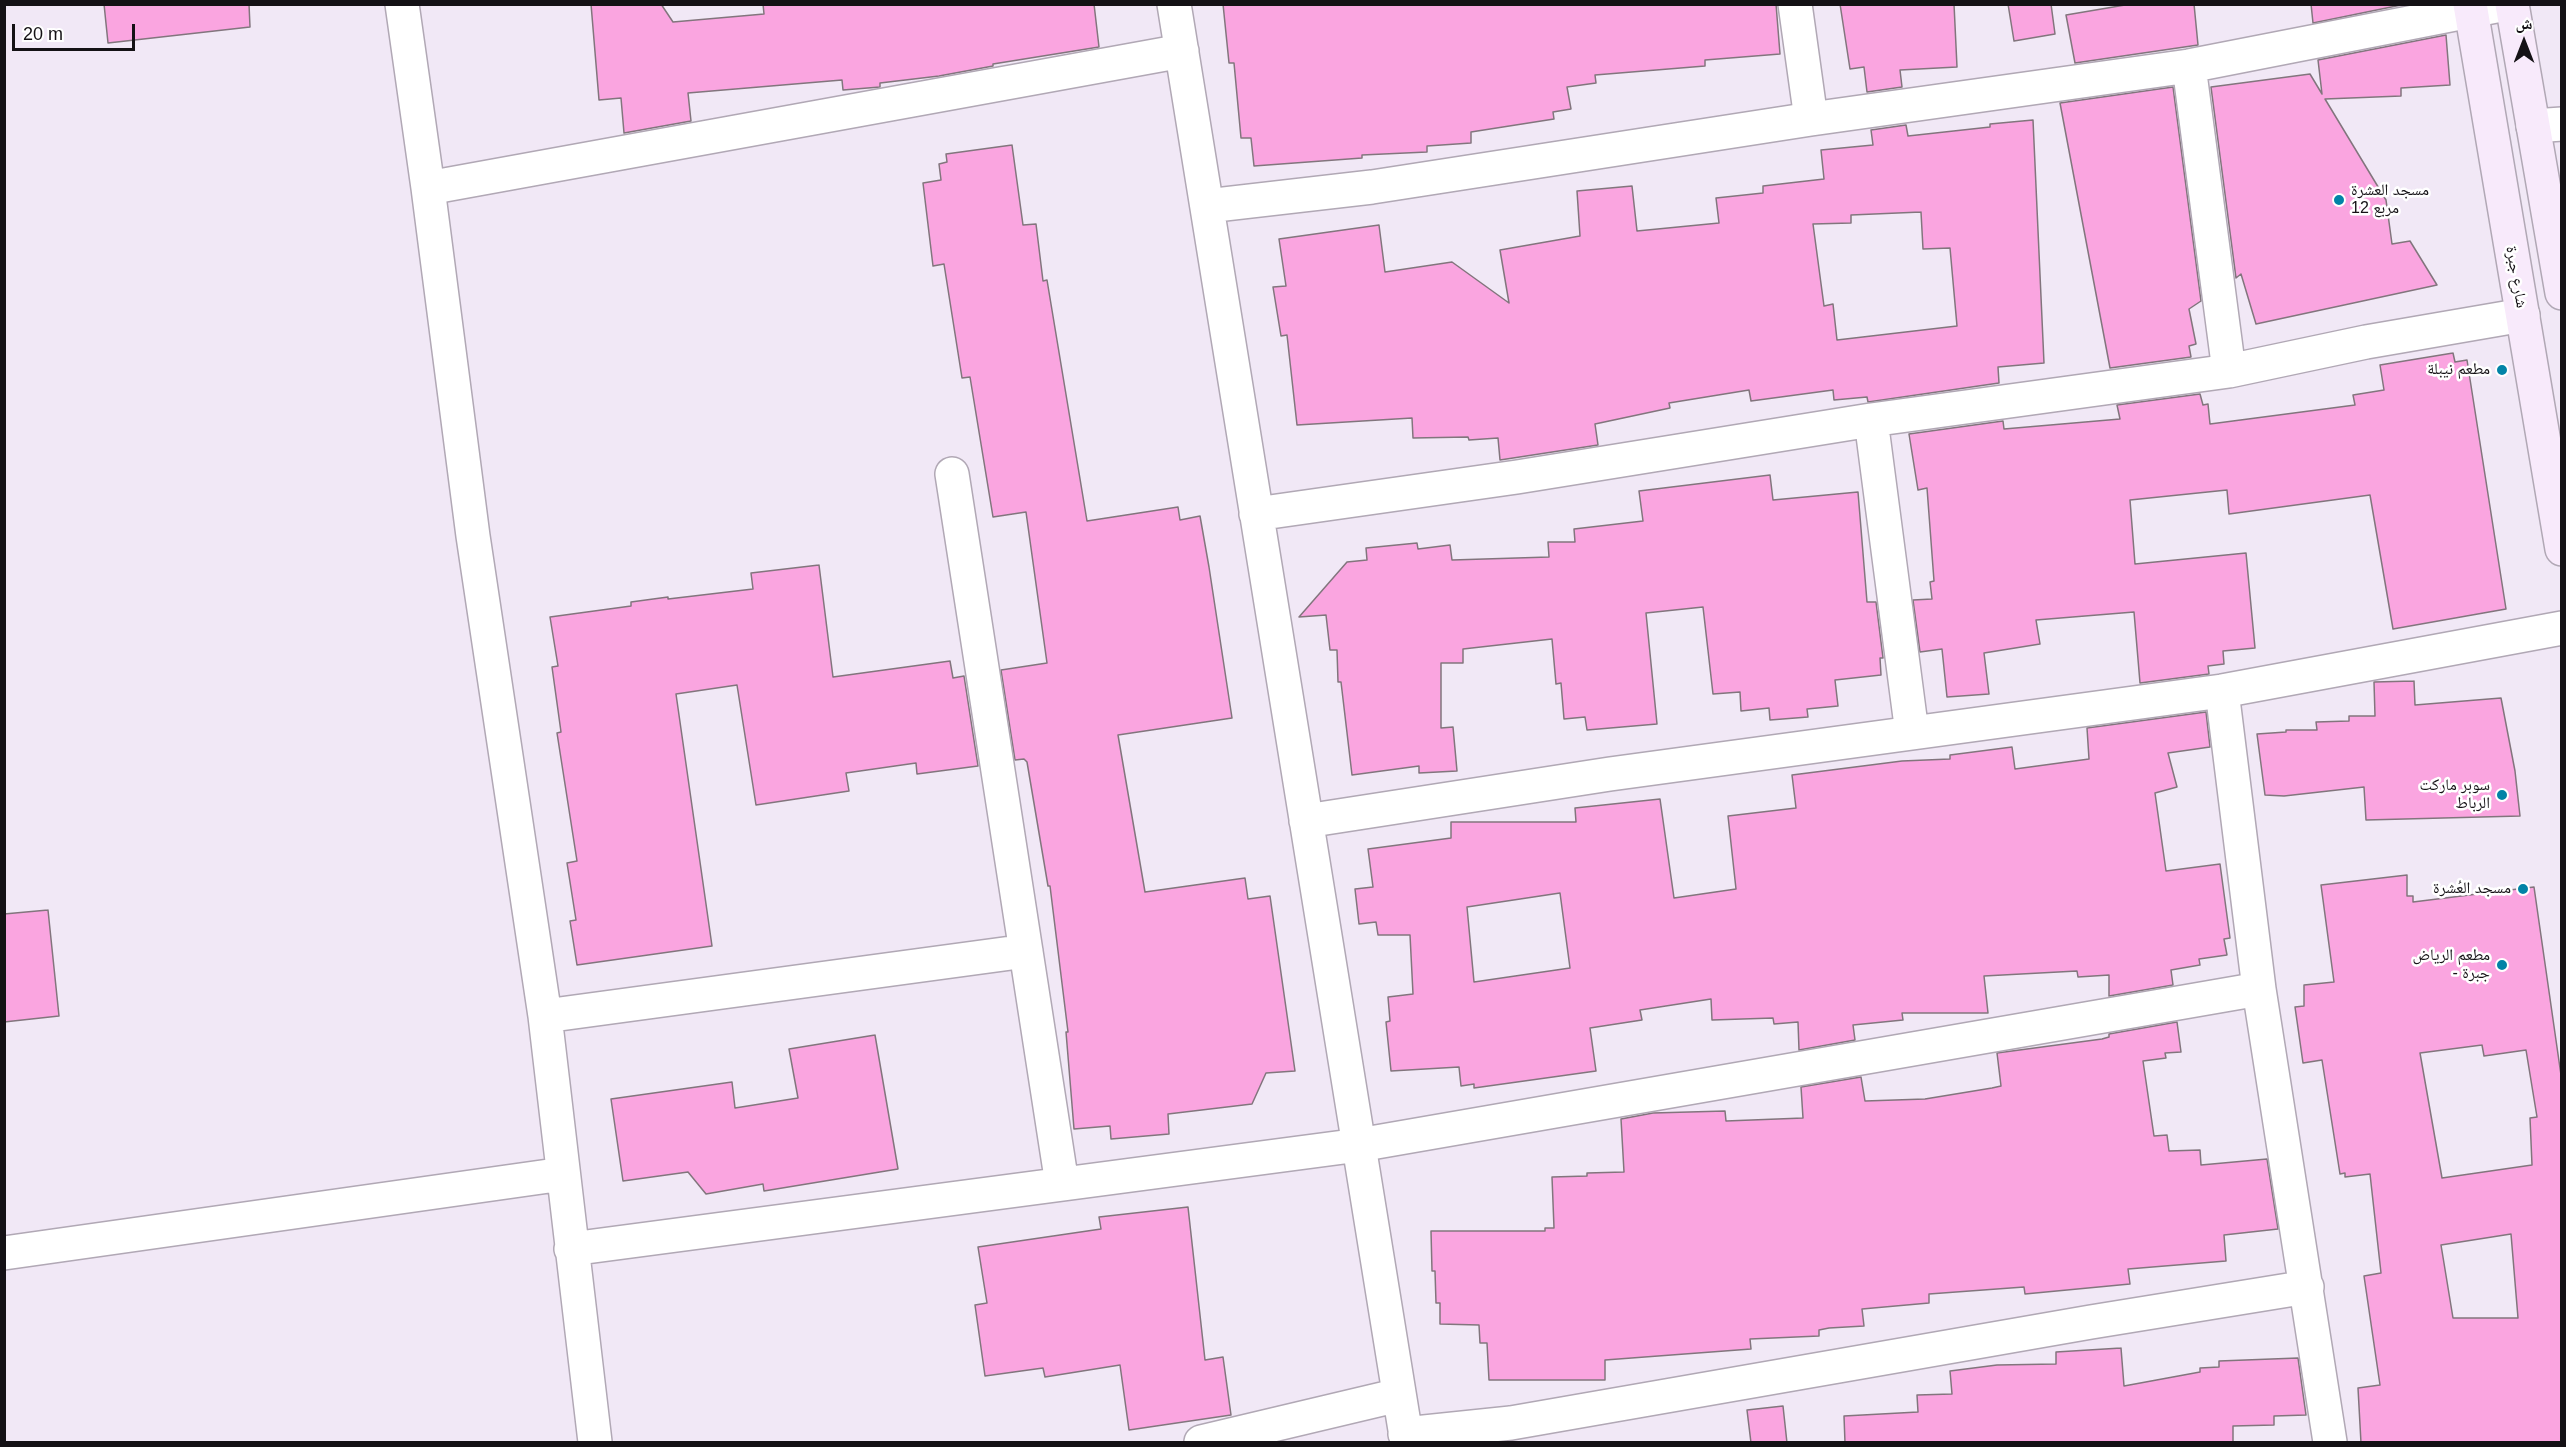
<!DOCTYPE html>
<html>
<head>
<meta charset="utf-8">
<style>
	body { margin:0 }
	#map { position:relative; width:2566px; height:1447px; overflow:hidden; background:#f1e8f6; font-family:Arial,"Noto Naskh Arabic",sans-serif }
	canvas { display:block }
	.frame { position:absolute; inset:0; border:6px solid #141115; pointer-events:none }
	.north { position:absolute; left:2494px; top:12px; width:60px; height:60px; -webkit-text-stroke:4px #fff; paint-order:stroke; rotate:0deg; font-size:16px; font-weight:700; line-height:24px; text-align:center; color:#141115 }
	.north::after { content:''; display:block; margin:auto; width:21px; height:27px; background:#141115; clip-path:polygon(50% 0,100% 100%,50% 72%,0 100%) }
	.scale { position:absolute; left:12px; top:24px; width:123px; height:27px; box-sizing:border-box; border:3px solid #141115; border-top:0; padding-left:8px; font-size:18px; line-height:21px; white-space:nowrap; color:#141115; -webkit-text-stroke:4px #fff; paint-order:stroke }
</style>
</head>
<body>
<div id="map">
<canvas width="2566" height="1447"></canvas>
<div class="frame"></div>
<div class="north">ش</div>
<div class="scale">20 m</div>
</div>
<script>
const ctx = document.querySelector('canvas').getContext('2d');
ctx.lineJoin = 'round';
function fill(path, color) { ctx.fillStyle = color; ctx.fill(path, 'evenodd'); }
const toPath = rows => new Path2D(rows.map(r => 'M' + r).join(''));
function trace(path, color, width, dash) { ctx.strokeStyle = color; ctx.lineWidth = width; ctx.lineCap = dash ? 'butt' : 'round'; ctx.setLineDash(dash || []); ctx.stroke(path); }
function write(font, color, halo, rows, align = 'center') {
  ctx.font = font + ' Arial,"Noto Naskh Arabic",sans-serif'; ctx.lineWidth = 5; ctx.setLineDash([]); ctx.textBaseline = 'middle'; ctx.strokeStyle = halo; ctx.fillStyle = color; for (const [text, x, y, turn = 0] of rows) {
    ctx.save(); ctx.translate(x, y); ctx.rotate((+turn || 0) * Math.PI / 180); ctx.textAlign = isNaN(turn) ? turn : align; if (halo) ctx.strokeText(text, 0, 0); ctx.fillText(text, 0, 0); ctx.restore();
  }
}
const building = toPath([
	[104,4,249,4,250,27,108,43,104,4],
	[591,4,661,4,673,22,764,14,763,4,1094,4,1099,47,993,64,993,66,939,76,880,83,880,87,843,90,842,80,688,93,691,121,624,133,621,98,599,100,591,4],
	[1223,4,1776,4,1780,54,1705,60,1705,66,1595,75,1596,83,1567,87,1571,109,1553,112,1554,119,1471,132,1471,143,1427,146,1427,152,1362,155,1362,158,1254,166,1251,138,1241,138,1234,63,1229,63,1223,4],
	[1840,4,1954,4,1957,67,1900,70,1902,87,1867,92,1864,67,1850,69,1840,4],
	[2008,4,2051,4,2055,34,2014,41,2008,4],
	[2131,4,2194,4,2198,45,2075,63,2066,15,2131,4],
	[2311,4,2406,4,2313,23,2311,4],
	[2446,35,2450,85,2401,88,2401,96,2325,99,2386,200,2392,244,2410,241,2437,285,2256,324,2241,274,2236,278,2211,87,2310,74,2322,94,2318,60,2446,35],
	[2173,87,2201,301,2189,309,2196,344,2189,346,2191,357,2110,368,2060,103,2173,87],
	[2033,120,2044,363,1998,367,1999,383,1868,402,1867,397,1834,400,1833,390,1751,401,1749,390,1669,403,1670,408,1595,424,1598,445,1500,460,1498,438,1469,440,1468,437,1413,438,1412,418,1297,425,1287,335,1281,336,1273,287,1286,286,1279,239,1379,225,1385,272,1452,262,1509,303,1500,250,1580,236,1577,191,1632,186,1637,231,1719,223,1716,198,1763,193,1763,186,1824,179,1821,150,1873,145,1871,130,1906,125,1908,136,1990,127,1990,124,2033,120],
	[1921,212,1923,249,1950,248,1957,326,1837,340,1833,304,1824,306,1813,224,1851,223,1851,215,1921,212],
	[1012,145,1023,225,1036,224,1043,281,1047,280,1087,521,1178,507,1180,520,1200,516,1209,567,1232,718,1118,735,1145,892,1245,878,1248,899,1270,896,1295,1071,1266,1073,1252,1104,1168,1114,1169,1134,1111,1139,1110,1126,1074,1129,1066,1032,1068,1032,1050,886,1048,886,1027,762,1024,759,1015,760,1001,670,1047,663,1026,512,993,517,970,377,962,378,944,264,933,266,923,183,941,180,939,164,947,162,946,154,1012,145],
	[2453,353,2455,362,2467,360,2506,609,2393,629,2370,495,2229,514,2227,490,2130,500,2135,564,2246,553,2255,648,2223,651,2224,664,2208,666,2209,674,2140,683,2134,612,2036,620,2040,644,1984,653,1989,694,1947,697,1942,649,1920,652,1913,600,1932,599,1930,582,1934,581,1927,488,1918,490,1909,434,2003,421,2004,429,2120,419,2117,405,2200,394,2203,405,2208,404,2210,424,2355,405,2353,395,2384,390,2380,365,2453,353],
	[1770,475,1773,500,1858,492,1867,602,1876,602,1883,658,1880,658,1881,675,1835,680,1838,706,1807,709,1808,717,1770,720,1769,708,1741,711,1740,692,1713,694,1703,607,1646,613,1657,724,1587,730,1585,717,1564,719,1561,683,1556,684,1552,639,1463,649,1463,663,1441,663,1441,728,1453,727,1457,771,1419,773,1419,766,1352,775,1341,682,1338,682,1337,650,1330,650,1326,615,1299,617,1347,562,1367,560,1366,548,1417,543,1418,549,1450,545,1452,560,1549,557,1548,542,1575,542,1574,529,1643,521,1639,491,1770,475],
	[819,565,833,677,950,661,953,678,964,676,978,766,917,774,916,763,846,773,849,791,756,805,737,685,676,694,712,946,577,965,570,921,576,920,567,863,577,861,557,733,561,732,552,667,558,666,550,617,631,606,631,602,668,597,668,599,753,589,751,573,819,565],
	[2414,681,2415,705,2501,698,2515,771,2520,816,2366,820,2364,787,2284,796,2265,795,2257,734,2286,732,2286,730,2317,730,2316,722,2349,721,2349,716,2375,716,2374,682,2414,681],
	[2206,712,2210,747,2168,753,2177,787,2155,793,2166,871,2220,864,2230,938,2224,939,2227,955,2199,959,2200,965,2171,970,2173,985,2109,996,2109,975,2078,977,2077,971,1984,976,1988,1013,1902,1013,1903,1020,1853,1025,1855,1040,1799,1050,1798,1022,1774,1024,1773,1018,1712,1020,1711,999,1640,1010,1642,1020,1590,1028,1596,1071,1474,1088,1474,1084,1461,1086,1459,1067,1391,1071,1386,1022,1390,1021,1388,997,1413,994,1410,935,1378,935,1376,922,1359,924,1355,889,1373,887,1368,849,1451,838,1451,822,1576,822,1575,808,1660,799,1674,898,1736,889,1728,816,1796,808,1792,775,1902,761,1950,759,1950,755,2012,747,2015,769,2089,759,2087,728,2206,712],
	[1560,893,1570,968,1474,982,1467,907,1560,893],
	[2407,875,2407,896,2413,896,2413,902,2534,887,2562,1082,2562,1443,2361,1443,2358,1388,2380,1385,2364,1276,2381,1273,2370,1174,2345,1177,2345,1173,2340,1174,2322,1060,2303,1063,2295,1007,2304,1006,2304,985,2334,982,2321,885,2407,875],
	[2482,1045,2484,1056,2526,1050,2537,1117,2530,1118,2532,1165,2442,1178,2420,1053,2482,1045],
	[2511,1234,2518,1318,2453,1318,2441,1245,2511,1234],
	[48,910,59,1016,4,1022,4,914,48,910],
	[2177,1022,2181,1052,2165,1053,2166,1058,2143,1061,2154,1136,2167,1135,2169,1151,2200,1150,2201,1165,2267,1159,2278,1229,2224,1235,2226,1261,2128,1269,2130,1284,2025,1294,2024,1287,1929,1294,1929,1303,1862,1309,1864,1326,1829,1328,1819,1330,1819,1336,1750,1339,1751,1349,1605,1360,1605,1380,1489,1380,1487,1343,1480,1343,1479,1325,1440,1324,1440,1303,1436,1303,1435,1271,1432,1271,1431,1231,1545,1231,1545,1228,1554,1228,1552,1177,1587,1176,1587,1173,1624,1172,1621,1119,1653,1113,1725,1111,1726,1121,1803,1118,1801,1087,1861,1077,1865,1101,1925,1099,1992,1088,2001,1086,1997,1053,2102,1039,2109,1037,2109,1034,2177,1022],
	[875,1035,898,1169,764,1191,763,1184,706,1194,688,1172,623,1181,611,1099,732,1082,735,1108,798,1098,789,1049,875,1035],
	[1188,1207,1205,1360,1223,1357,1231,1415,1129,1430,1120,1365,1045,1377,1043,1368,985,1376,975,1305,987,1303,978,1247,1101,1229,1099,1217,1188,1207],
	[2121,1348,2124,1386,2200,1372,2200,1368,2219,1367,2219,1361,2298,1358,2306,1415,2274,1416,2274,1425,2233,1426,2233,1443,1845,1443,1844,1416,1918,1412,1917,1395,1952,1394,1950,1371,1997,1365,2056,1364,2056,1352,2121,1348],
	[1783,1406,1787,1443,1751,1443,1747,1410,1783,1406]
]);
const street = toPath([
	[402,4,428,188,473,536,545,1016,595,1442],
	[1174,4,1407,1442],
	[1795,4,1811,119],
	[2189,66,2229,371],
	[2533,126,2562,124],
	[428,188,1182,51],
	[1207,206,1372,187,1811,119,2189,66,2506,4],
	[1871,420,1912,733],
	[952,474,1062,1184],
	[1256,514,1517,477,1871,420,2229,371,2366,342,2523,315],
	[2222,691,2259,989,2330,1442],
	[1306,821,1610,774,2222,691,2562,628],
	[545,1016,1026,951],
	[571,1249,1359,1145,2259,989],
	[4,1253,563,1174],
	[1405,1434,1511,1423,2091,1322,2307,1287],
	[1201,1442,1399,1395]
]);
const secondary = toPath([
	[2470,4,2562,549],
	[2512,4,2562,293]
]);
const markers = [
	[2339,200,6,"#0183a7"],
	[2502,370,6,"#0183a7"],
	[2502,795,6,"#0183a7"],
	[2523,889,6,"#0183a7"],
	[2502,965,6,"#0183a7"]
];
const poiNames = [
	["مسجد العشرة",2351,191,"left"],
	["مربع 12",2351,209,"left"],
	["مطعم نيبلة",2490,370],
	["سوبر ماركت",2490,786],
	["الرباط",2490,804],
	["مسجد العُشرة",2511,889],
	["مطعم الرياض",2490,956],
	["- جبرة",2490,974]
];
const streetNames = [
	["شارع جبرة",2516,277,80]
];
fill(building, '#faa5e0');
trace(building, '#82757d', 1.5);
trace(street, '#b1a8b5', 36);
trace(secondary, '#b1a8b5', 36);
trace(street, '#fff', 33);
trace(secondary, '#f8eafb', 33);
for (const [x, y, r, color] of markers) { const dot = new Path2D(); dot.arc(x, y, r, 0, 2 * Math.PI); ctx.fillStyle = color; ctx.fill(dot); trace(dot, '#fff', 2); }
write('16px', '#141115', '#fff', poiNames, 'right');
write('16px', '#141115', '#fff', streetNames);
</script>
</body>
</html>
